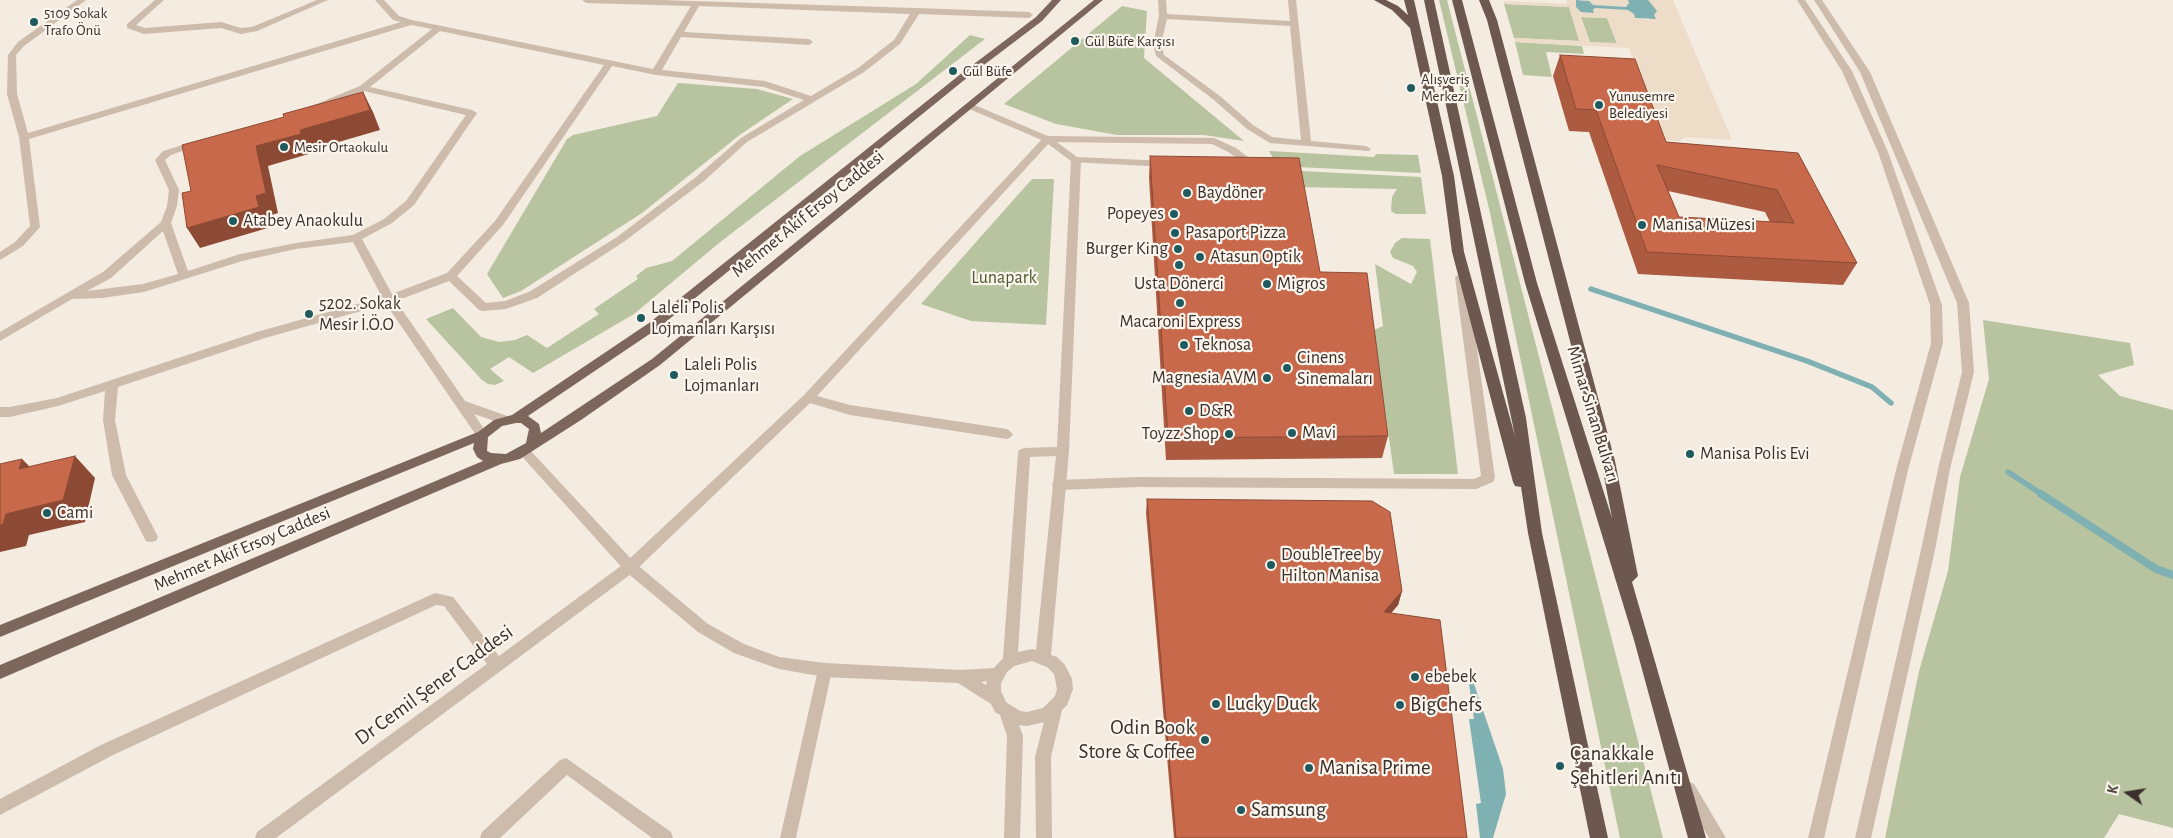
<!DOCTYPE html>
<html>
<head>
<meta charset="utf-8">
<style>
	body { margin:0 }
	#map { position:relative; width:2173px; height:838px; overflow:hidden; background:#f4ebe1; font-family:"Alegreya Sans",sans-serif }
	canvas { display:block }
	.north { position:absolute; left:2103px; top:768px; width:50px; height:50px; -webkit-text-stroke:4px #fbf5ee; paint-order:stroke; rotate:283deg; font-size:14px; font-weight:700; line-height:20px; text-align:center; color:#3b302b }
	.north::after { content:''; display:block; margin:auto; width:18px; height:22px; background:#3b302b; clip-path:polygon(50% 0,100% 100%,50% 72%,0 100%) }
</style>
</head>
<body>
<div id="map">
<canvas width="2173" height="838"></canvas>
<div class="north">K</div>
</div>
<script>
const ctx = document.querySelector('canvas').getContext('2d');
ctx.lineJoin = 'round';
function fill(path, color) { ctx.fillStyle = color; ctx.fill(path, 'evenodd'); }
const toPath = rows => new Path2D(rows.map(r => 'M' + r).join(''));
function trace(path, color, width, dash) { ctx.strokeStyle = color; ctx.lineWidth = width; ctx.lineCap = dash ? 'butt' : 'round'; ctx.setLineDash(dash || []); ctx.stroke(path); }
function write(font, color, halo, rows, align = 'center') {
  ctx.font = font + ' "Alegreya Sans",sans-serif'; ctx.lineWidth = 4.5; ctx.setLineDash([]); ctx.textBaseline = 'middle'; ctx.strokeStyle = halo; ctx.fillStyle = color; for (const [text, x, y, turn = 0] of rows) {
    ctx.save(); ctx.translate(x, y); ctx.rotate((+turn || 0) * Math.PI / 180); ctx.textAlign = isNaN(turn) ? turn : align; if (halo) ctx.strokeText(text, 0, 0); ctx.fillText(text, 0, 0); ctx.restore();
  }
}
const green = toPath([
	[1439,0,1447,0,1663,838,1620,838,1490,213],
	[1504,4,1569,7,1580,41,1514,38],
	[1122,6,1147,11,1144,58,1244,141,1204,135,1117,135,1056,124,1004,104],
	[1581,17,1607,18,1617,44,1590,42],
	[970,35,985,39,719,243,634,314,533,373,509,357,490,369,504,381,495,385,488,384,481,379,426,319,453,308,481,337,499,342,515,340,527,335,547,348,599,314,594,309,638,279,636,276,646,268,672,261,800,156,916,84],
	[1515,42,1582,46,1584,54,1546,52,1552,77,1523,75],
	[678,83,757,89,793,99,741,134,642,213,521,291,503,298,487,274,567,139,573,135,657,116],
	[1269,151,1374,157,1376,154,1418,155,1421,173,1277,166],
	[1281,170,1421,177,1426,214,1396,214,1391,211,1392,197,1397,189,1297,187],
	[1032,179,1054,179,1046,325,971,321,921,304],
	[1402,238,1430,239,1458,474,1394,474,1374,330,1383,326,1375,264,1411,284,1417,272,1413,266,1393,258,1390,252,1395,243],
	[1983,320,2130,343,2134,365,2098,375,2120,396,2173,410,2173,828,2119,814,2104,838,1885,838,1919,671,1948,571,1960,477,1989,379]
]);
const plaza = toPath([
	[1567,0,1576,0,1576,7,1581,12,1593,13,1595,8,1628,10,1634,14,1635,18,1646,20,1651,19,1642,0,1673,0,1732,140,1685,137,1679,141,1662,140,1629,48,1515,42,1514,38,1579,41,1569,7,1504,4,1503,1,1567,4],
	[1581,17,1607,18,1617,43,1590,42],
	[1585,0,1628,0,1629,3,1626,7,1593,5]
]);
const water = toPath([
	[1576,0,1589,1,1593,5,1626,7,1629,3,1628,0,1648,0,1657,11,1654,15,1656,19,1635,18,1634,14,1628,10,1595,8,1593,10,1594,13,1581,12,1576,7],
	[1468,677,1473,681,1503,769,1506,794,1493,838,1480,838,1476,804,1481,803,1469,719,1474,719]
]);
const streamFar1 = toPath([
	[1591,289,1807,361,1872,387,1891,403],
	[2008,472,2043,495]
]);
const stream = toPath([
	[2041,494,2156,569,2173,575]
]);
const minor = toPath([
	[77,0,86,0,24,46,16,55,17,94,28,133,401,22,393,20,375,0,384,0,399,16,412,20,653,69,691,6,586,3,582,0,661,0,916,8,1029,12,1033,15,1029,18,919,14,900,44,864,72,747,142,704,181,625,241,537,298,506,309,483,311,479,310,449,281,396,301,465,401,510,417,512,420,506,425,474,414,488,435,486,438,478,438,386,304,265,338,118,387,115,420,126,475,158,537,156,541,151,542,146,541,112,475,103,420,105,391,58,406,10,417,0,417,0,407,10,407,57,398,257,332,382,297,353,242,296,249,242,261,144,292,102,298,72,299,0,341,0,332,103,272,161,222,167,206,169,190,155,160,163,151,199,140,204,143,171,155,165,160,179,190,177,206,171,223,188,271,240,254,296,243,353,235,384,219,406,201,466,115,364,91,317,109,314,110,309,107,360,86,432,29,411,25,29,139,40,227,23,246,0,260,0,252,15,242,30,226,19,137,7,94,8,55,18,42,77,0],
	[699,6,910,14,894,40,858,68,811,96,765,81,662,70,681,37,809,45,813,42,809,39,684,32,699,6],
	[440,31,604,65,495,221,447,273,392,294,362,239,392,223,414,205,477,113,472,110,370,87,440,31],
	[612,66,656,75,764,87,804,100,741,138,696,177,617,237,529,292,505,301,486,303,457,276,503,225,612,66],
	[163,231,178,274,143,284,87,291,111,278,163,231],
	[155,0,164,0,136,25,145,28,221,22,241,28,252,27,317,0,328,0,257,31,241,34,221,28,144,34,127,28,127,24,155,0],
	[1158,0,1166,0,1167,14,1290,21,1288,0,1296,0,1311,141,1366,146,1371,149,1369,151,1270,143,1247,129,1214,100,1156,56,1153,44,1159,16,1158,0],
	[1167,19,1290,26,1301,140,1272,137,1253,125,1220,96,1164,55,1161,44,1167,19],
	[1047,136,1214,138,1236,148,1261,167,1260,169,1252,169,1228,152,1212,144,1050,142,817,396,850,405,1007,429,1013,434,1011,437,1007,439,850,415,810,403,635,571,276,838,255,838,257,832,487,664,444,606,436,605,113,755,0,815,0,799,101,745,435,593,453,597,499,656,625,563,804,395,1044,137,1047,136],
	[1076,157,1167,161,1172,164,1167,167,1072,162,1071,160,1076,157],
	[1461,273,1467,277,1495,478,1493,482,1476,489,1138,487,1059,490,1054,489,1052,485,1054,481,1059,480,1138,477,1474,479,1481,476,1455,277,1461,273],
	[825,663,830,665,832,670,796,838,780,838,818,670,820,665,825,663],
	[566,758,671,832,673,838,652,838,567,775,500,838,480,838,482,832,560,760,566,758]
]);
const tertiary = toPath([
	[1797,0,1805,0,1852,71,1888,152,1942,305,1943,343,1908,470,1824,838,1808,838,1896,470,1931,343,1930,305,1878,152,1842,71,1797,0],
	[1814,0,1822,0,1870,72,1969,303,1974,372,1950,469,1935,550,1871,838,1855,838,1921,550,1938,469,1962,372,1957,303,1860,72,1814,0],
	[970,103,1050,137,1081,160,1069,451,1051,655,1057,657,1065,665,1072,679,1073,689,1067,705,1062,710,1051,757,1052,838,1036,838,1035,757,1044,722,1027,726,1019,725,1023,736,1020,838,1004,838,1007,736,1000,715,995,712,991,704,958,683,825,677,779,669,734,653,698,632,625,571,518,452,519,449,529,449,635,563,708,624,744,644,779,657,825,663,960,670,994,668,1003,658,1018,453,1019,450,1024,448,1057,447,1071,161,1044,141,967,108,965,106,970,103],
	[1056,456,1036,650,1032,649,1018,652,1030,457,1056,456],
	[1032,661,1047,667,1054,674,1057,689,1055,696,1043,708,1027,712,1020,711,1006,702,1001,691,1001,683,1007,672,1014,666,1032,661],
	[987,681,986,685,981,682,987,681],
	[1688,781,1694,784,1726,838,1709,838,1680,789,1682,784,1688,781]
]);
const primary = toPath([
	[1052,0,1061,0,1042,21,968,77,657,329,528,416,539,424,541,433,652,359,1094,0,1103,0,660,365,581,420,520,459,501,464,0,679,0,665,483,461,477,457,473,449,474,443,0,637,0,625,478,432,494,420,512,415,649,323,962,73,1036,17,1052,0],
	[516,423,521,423,529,429,526,443,506,454,491,453,487,451,488,437,502,426,516,423]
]);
const trunk = toPath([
	[1374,0,1386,0,1398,6,1408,15,1404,0,1414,0,1454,176,1464,252,1515,436,1424,0,1434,0,1526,418,1542,533,1608,838,1590,838,1528,533,1521,487,1515,486,1513,482,1452,252,1442,176,1410,28,1392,10,1374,0],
	[1452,0,1462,0,1537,283,1612,518,1601,461,1487,20,1479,0,1489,0,1497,20,1615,461,1638,576,1632,582,1706,838,1688,838,1634,640,1525,283,1452,0]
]);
const wall = toPath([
	[1560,55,1666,142,1798,153,1857,263,1843,285,1638,274,1589,132,1569,131,1553,76],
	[1668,191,1765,212,1770,222,1679,217],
	[1150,156,1320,272,1388,436,1382,458,1166,460,1149,178],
	[1147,499,1402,591,1398,605,1391,613,1467,838,1174,838,1146,513]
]);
const shadedWall = toPath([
	[363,92,373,112,380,130,311,150,312,153,268,166,278,213,269,216,271,227,200,248,187,228,256,196,256,146,300,130],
	[75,456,95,478,85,522,29,535,26,546,0,552,0,525,6,514],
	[22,459,44,481,19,469],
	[1402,591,1398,605,1380,626,1384,612]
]);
const building = toPath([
	[1560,55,1635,59,1666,142,1798,153,1857,263,1647,252,1596,110,1576,109,1560,55],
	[1657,165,1777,190,1794,223,1679,217,1657,165],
	[363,92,370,110,300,130,301,134,256,146,266,193,256,196,259,207,187,228,182,193,191,191,182,145,284,117,283,114,363,92],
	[1150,156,1299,158,1320,272,1367,273,1388,436,1168,438,1150,156],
	[75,456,63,500,6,514,3,524,0,525,0,464,22,459,19,469,75,456],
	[1147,499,1372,501,1390,512,1402,591,1384,612,1440,620,1467,838,1176,838,1147,499]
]);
const markers = [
	[34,22,5,"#1f5a5e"],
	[1075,41,5,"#1f5a5e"],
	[953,71,5,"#1f5a5e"],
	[1411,88,5,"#1f5a5e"],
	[1599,105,5,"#1f5a5e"],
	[284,147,5,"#1f5a5e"],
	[1187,193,5,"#1f5a5e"],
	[1174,214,5,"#1f5a5e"],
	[233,221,5,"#1f5a5e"],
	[1642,225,5,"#1f5a5e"],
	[1175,233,5,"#1f5a5e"],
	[1178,249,5,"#1f5a5e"],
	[1200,257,5,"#1f5a5e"],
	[1179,265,5,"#1f5a5e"],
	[1267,284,5,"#1f5a5e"],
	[1180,303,5,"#1f5a5e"],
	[309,314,5,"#1f5a5e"],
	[641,318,5,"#1f5a5e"],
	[1184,345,5,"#1f5a5e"],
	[1287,368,5,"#1f5a5e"],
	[674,375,5,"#1f5a5e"],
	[1267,378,5,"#1f5a5e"],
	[1189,411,5,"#1f5a5e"],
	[1292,433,5,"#1f5a5e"],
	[1229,434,5,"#1f5a5e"],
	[1690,454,5,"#1f5a5e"],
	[47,513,5,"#1f5a5e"],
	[1271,565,5,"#1f5a5e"],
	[1415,677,5,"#1f5a5e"],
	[1216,704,5,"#1f5a5e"],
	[1400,705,5,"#1f5a5e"],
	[1205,740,5,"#1f5a5e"],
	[1560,766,5,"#1f5a5e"],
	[1309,768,5,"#1f5a5e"],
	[1241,810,5,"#1f5a5e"]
];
const farPoinames = [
	["5109 Sokak",44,13],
	["Trafo Önü",44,30],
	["Gül Büfe Karşısı",1085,41],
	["Gül Büfe",963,71],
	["Alışveriş",1421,79],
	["Merkezi",1421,96],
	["Yunusemre",1609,96],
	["Belediyesi",1609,113],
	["Mesir Ortaokulu",294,147]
];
const poiNames = [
	["Baydöner",1197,193],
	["Popeyes",1164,214,"right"],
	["Atabey Anaokulu",243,221],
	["Manisa Müzesi",1652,225],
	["Pasaport Pizza",1185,233],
	["Burger King",1168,249,"right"],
	["Atasun Optik",1210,257],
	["Usta Dönerci",1179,284,"center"],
	["Migros",1277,284],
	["5202. Sokak",319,304],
	["Mesir İ.Ö.O",319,325],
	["Laleli Polis",651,308],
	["Lojmanları Karşısı",651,329],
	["Macaroni Express",1180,322,"center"],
	["Teknosa",1194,345],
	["Cinens",1297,358],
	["Sinemaları",1297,379],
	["Laleli Polis",684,365],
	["Lojmanları",684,386],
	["Magnesia AVM",1257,378,"right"],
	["D&R",1199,411],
	["Mavi",1302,433],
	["Toyzz Shop",1219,434,"right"],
	["Manisa Polis Evi",1700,454],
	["Cami",57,513],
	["DoubleTree by",1281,555],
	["Hilton Manisa",1281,576],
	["ebebek",1425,677]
];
const streetNames = [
	["Mehmet Akif Ersoy Caddesi",808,214,-39],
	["Mimar Sinan Bulvarı",1593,414,73],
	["Mehmet Akif Ersoy Caddesi",242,549,-23]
];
const parkNames = [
	["Lunapark",1004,278]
];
const nearStreetnames = [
	["Dr Cemil Şener Caddesi",434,685,-36]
];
const nearPoinames = [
	["Lucky Duck",1226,704],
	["BigChefs",1410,705],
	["Odin Book",1195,728,"right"],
	["Store & Coffee",1195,752,"right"],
	["Çanakkale",1570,754],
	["Şehitleri Anıtı",1570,778],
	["Manisa Prime",1319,768],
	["Samsung",1251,810]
];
fill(green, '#b8c4a0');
fill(plaza, '#ecdcc8');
fill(water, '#7fb0b2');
trace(streamFar1, '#7fb0b2', 5.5);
trace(stream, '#7fb0b2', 8);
fill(minor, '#cdbbac');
fill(tertiary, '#cdbbac');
fill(primary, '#7d675c');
fill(trunk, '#6c584f');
fill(wall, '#ac5a40');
fill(shadedWall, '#8c4a34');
fill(building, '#c8694b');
trace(building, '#8c4a34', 1);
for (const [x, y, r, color] of markers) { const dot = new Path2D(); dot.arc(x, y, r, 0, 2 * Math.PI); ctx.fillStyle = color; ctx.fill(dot); trace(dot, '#fbf5ee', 2); }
write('15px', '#3b302b', '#fbf5ee', farPoinames, 'left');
write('18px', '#3b302b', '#fbf5ee', poiNames, 'left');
write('18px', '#3b302b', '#fbf5ee', streetNames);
write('18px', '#4a5a2e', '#fbf5ee', parkNames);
write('21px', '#3b302b', '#fbf5ee', nearStreetnames);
write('21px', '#3b302b', '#fbf5ee', nearPoinames, 'left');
</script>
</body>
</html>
